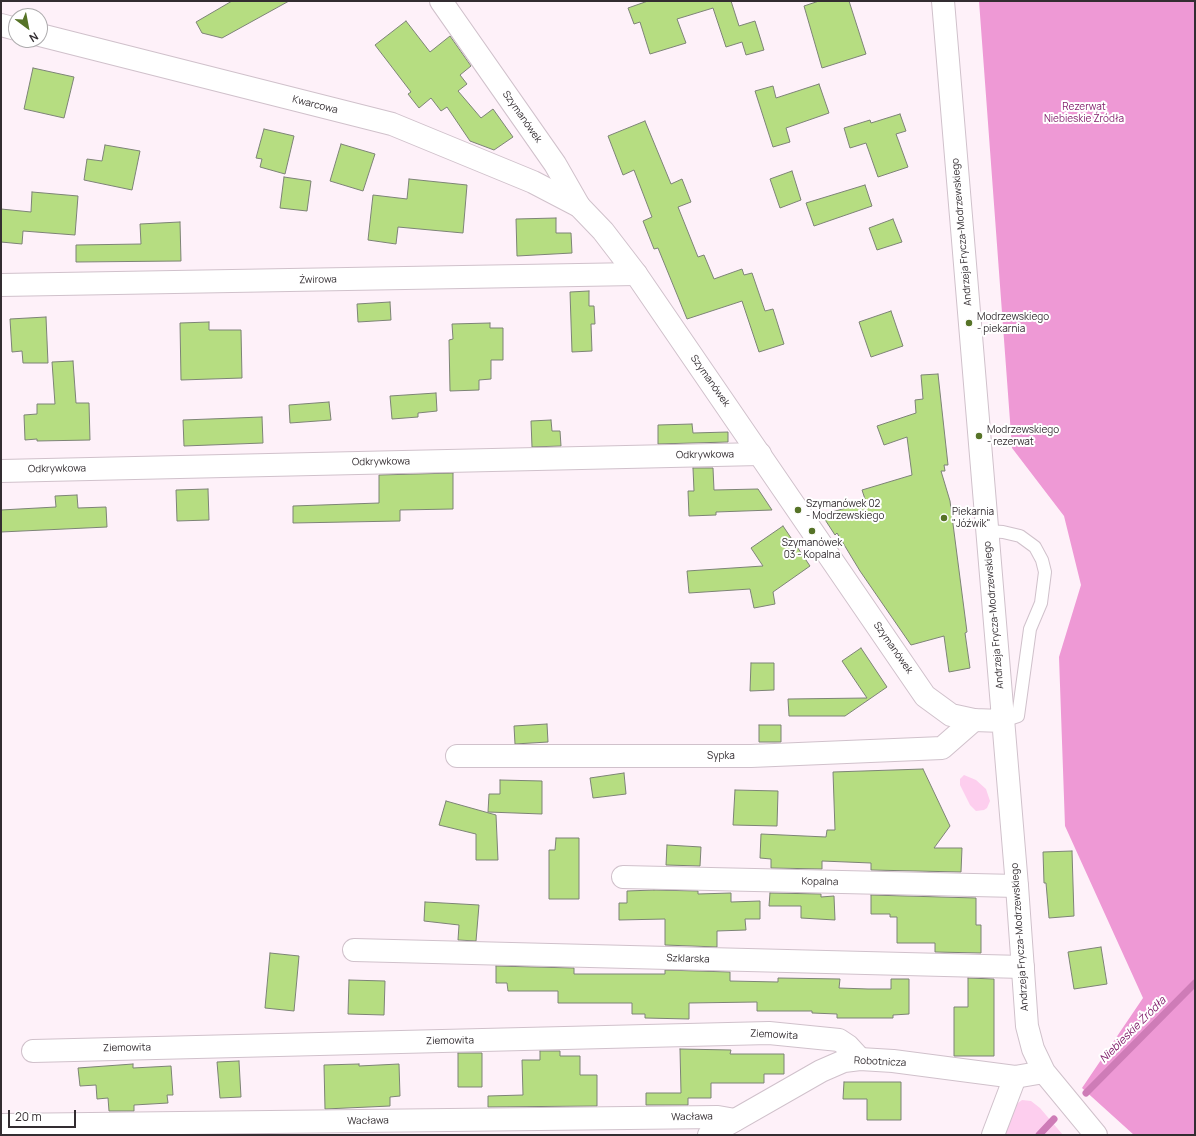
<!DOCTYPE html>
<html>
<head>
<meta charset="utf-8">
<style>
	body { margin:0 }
	#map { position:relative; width:1196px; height:1136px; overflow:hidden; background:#fef1f9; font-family:Manrope,sans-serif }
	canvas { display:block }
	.frame { position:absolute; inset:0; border:2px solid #332d31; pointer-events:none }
	.north { position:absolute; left:8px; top:8px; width:40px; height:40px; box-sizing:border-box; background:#fff; border:1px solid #adabad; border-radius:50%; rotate:148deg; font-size:11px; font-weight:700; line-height:16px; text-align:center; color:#332d31 }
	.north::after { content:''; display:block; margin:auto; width:14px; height:18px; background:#567327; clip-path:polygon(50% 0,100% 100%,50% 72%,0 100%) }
	.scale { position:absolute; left:8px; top:1110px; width:68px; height:18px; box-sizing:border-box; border:2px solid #332d31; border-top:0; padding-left:5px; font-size:12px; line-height:14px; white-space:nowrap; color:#332d31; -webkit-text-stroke:3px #fff; paint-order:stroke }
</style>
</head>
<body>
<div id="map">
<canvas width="1196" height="1136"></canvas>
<div class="frame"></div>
<div class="north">N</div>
<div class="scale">20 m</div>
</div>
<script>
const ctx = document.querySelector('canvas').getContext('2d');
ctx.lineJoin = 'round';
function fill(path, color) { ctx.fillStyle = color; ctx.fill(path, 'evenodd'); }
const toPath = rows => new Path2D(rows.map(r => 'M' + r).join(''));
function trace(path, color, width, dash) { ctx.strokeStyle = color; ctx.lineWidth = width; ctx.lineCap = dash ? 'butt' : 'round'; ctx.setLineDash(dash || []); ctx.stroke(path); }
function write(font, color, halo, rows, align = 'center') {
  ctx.font = font + ' Manrope,sans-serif'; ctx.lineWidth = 4; ctx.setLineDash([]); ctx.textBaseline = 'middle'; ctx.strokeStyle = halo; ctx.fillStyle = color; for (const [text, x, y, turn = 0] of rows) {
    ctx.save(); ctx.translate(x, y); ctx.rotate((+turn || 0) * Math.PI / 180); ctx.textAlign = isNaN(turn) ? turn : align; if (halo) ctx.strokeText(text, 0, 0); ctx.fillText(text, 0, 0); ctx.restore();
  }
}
const green = toPath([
	[964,775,976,780,986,789,990,801,987,808,984,810,976,811,970,805,960,785,960,779],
	[1022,1100,1031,1101,1040,1108,1063,1135,1003,1135,1015,1105]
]);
const forest = toPath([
	[979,1,1195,1,1195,1135,1134,1135,1082,1088,1143,998,1065,826,1059,657,1081,585,1064,516,1012,448]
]);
const stream = toPath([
	[1086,1093,1195,983],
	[1039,1135,1054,1119]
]);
const building = toPath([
	[232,1,289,1,222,38,202,33,196,22,232,1],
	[648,1,731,1,739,26,755,21,764,50,746,55,742,42,726,47,713,8,677,19,686,43,650,54,640,22,634,24,628,8,648,1],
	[819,1,849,1,866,54,822,68,804,6,819,1],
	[406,21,430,52,450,36,471,66,460,75,467,84,458,91,481,118,493,109,513,137,494,150,470,141,447,107,441,111,431,98,419,108,408,94,411,92,375,45,406,21],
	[33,68,74,77,64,118,24,109,33,68],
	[819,84,829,113,786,128,790,142,773,147,755,91,773,86,776,98,819,84],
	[900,114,906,131,896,134,908,167,878,177,866,143,850,148,844,128,870,120,871,123,900,114],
	[645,121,671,184,682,179,691,202,678,207,698,257,704,255,714,279,742,269,744,275,752,273,765,311,773,309,784,344,759,352,742,301,687,319,658,248,654,249,643,221,652,217,634,170,623,175,608,136,645,121],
	[264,129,294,136,285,174,260,167,262,159,256,158,264,129],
	[341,144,375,154,363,191,330,181,341,144],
	[105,145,140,151,132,190,84,180,87,159,102,161,105,145],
	[792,171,801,200,780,208,770,179,792,171],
	[284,177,311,181,307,211,280,208,284,177],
	[409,179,467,185,463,233,398,227,396,244,368,240,373,195,407,199,409,179],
	[865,185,872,206,814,226,806,203,865,185],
	[32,192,78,196,75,235,23,231,22,244,1,242,1,209,31,212,32,192],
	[556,218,556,233,571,233,572,253,517,256,516,219,556,218],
	[893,219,902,242,877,250,869,228,893,219],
	[180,222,181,261,76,262,76,245,141,244,140,224,180,222],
	[589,291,589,306,594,306,595,324,591,324,592,351,572,352,570,292,589,291],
	[390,302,391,320,358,322,357,304,390,302],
	[891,311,903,346,871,357,859,322,891,311],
	[46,317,48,363,23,363,22,351,12,352,10,319,46,317],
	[209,322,209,330,241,330,242,378,181,380,180,323,209,322],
	[490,323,490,328,503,328,503,360,491,360,491,379,479,380,479,390,450,391,449,340,453,339,452,324,490,323],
	[73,361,76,403,89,403,90,440,37,441,37,439,25,440,24,415,37,414,37,404,55,404,52,362,73,361],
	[938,374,948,465,944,465,945,471,941,471,950,501,967,632,965,633,970,668,949,672,944,636,911,645,860,571,837,533,835,535,822,515,866,502,862,490,912,475,907,437,884,445,877,426,916,413,915,400,923,399,921,375,938,374],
	[436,393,437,411,418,413,418,417,392,419,390,396,436,393],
	[329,402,331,420,290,423,289,405,329,402],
	[262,417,263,443,184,446,183,420,262,417],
	[551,420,552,431,560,431,561,446,532,447,531,421,551,420],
	[692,424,693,433,728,432,728,442,658,444,658,425,692,424],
	[693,468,713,468,714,490,758,489,772,510,716,512,716,515,689,516,688,491,694,491,693,468],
	[453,473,453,509,400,510,400,521,293,523,293,506,379,503,379,475,453,473],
	[208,489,209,520,177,521,176,490,208,489],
	[77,495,78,508,106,507,107,527,1,532,1,510,56,507,55,496,77,495],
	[783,526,810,566,773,592,775,604,754,608,750,589,689,593,687,571,763,566,751,548,783,526],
	[861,648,887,687,845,716,789,716,788,699,867,698,842,661,861,648],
	[751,663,774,663,774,690,750,691,751,663],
	[547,724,548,742,515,744,514,726,547,724],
	[759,725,781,725,781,742,759,742,759,725],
	[923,769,950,826,934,848,962,848,961,872,871,870,871,863,822,861,822,869,771,868,771,859,760,858,761,834,826,837,827,830,835,830,833,772,923,769],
	[624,773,626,794,593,798,590,778,624,773],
	[500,780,542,781,542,814,488,812,489,794,500,794,500,780],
	[735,790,778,791,777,826,733,825,735,790],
	[446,801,496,815,498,860,476,860,476,834,439,825,446,801],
	[556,838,579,838,579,899,549,899,549,850,555,850,556,838],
	[667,845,701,847,700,866,666,865,667,845],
	[1072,851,1074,916,1049,918,1046,883,1044,883,1043,852,1072,851],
	[654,890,698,891,698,894,731,893,731,902,760,901,760,919,745,919,746,930,717,931,717,947,665,945,665,919,619,920,619,903,627,903,627,891,654,890],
	[770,893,821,894,821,897,834,896,835,920,801,918,801,906,769,906,770,893],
	[871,895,976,898,976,925,981,925,981,953,935,952,935,943,897,943,897,917,890,917,890,914,871,914,871,895],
	[425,902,479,905,476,941,458,940,459,925,424,921,425,902],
	[1101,947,1107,984,1074,989,1068,952,1101,947],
	[270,953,299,956,294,1011,265,1008,270,953],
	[496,966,574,968,574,974,665,974,665,970,730,972,730,981,778,982,778,978,840,979,839,988,868,989,891,989,891,979,909,979,909,1014,893,1015,893,1018,837,1018,837,1014,812,1013,812,1011,757,1011,757,1002,689,1003,689,1019,645,1018,645,1014,632,1014,632,1003,558,1003,558,991,508,991,507,983,496,983,496,966],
	[968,978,994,979,994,1056,954,1056,954,1007,968,1007,968,978],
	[349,980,385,981,384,1015,348,1014,349,980],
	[680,1049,731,1050,730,1054,784,1054,784,1074,764,1074,764,1083,711,1083,711,1098,688,1098,688,1105,646,1105,646,1093,681,1093,680,1049],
	[540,1051,560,1051,560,1056,580,1056,580,1075,597,1075,597,1106,488,1107,488,1096,523,1095,522,1060,540,1060,540,1051],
	[458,1053,482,1053,482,1087,458,1087,458,1053],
	[239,1061,241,1097,220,1098,217,1062,239,1061],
	[133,1064,133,1068,171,1066,173,1095,167,1095,168,1103,134,1105,134,1111,109,1111,108,1098,97,1099,96,1085,80,1086,78,1068,133,1064],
	[359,1064,359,1066,399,1064,400,1096,390,1097,390,1106,325,1109,324,1065,359,1064],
	[844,1082,901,1082,901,1120,867,1120,867,1099,843,1099,844,1082]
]);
const service = toPath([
	[987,531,1003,532,1020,536,1035,547,1042,560,1045,572,1041,603,1030,629,1018,716,1003,721]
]);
const minor = toPath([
	[441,1,555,164,579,206],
	[1,285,636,274],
	[1,471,760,454],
	[457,756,751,756,942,748,974,720],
	[623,877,1017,886],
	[354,950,1023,967],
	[33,1051,769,1033,839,1040,848,1046,860,1059],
	[1,1125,718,1117,735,1120],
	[993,1135,1015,1077]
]);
const tertiary = toPath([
	[943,1,1017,886,1027,1026,1033,1049,1044,1072,1096,1135],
	[1,25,16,29],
	[40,35,392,124,533,182,579,206,603,231,636,274,925,696,951,715,974,720,1003,721],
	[709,1135,821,1071,844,1061,860,1059,893,1061,1015,1077,1044,1072]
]);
const markers = [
	[969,323,4,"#567327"],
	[979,436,4,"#567327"],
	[798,510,4,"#567327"],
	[944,518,4,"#567327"],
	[812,531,4,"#567327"]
];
const streetNames = [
	["Kwarcowa",315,105,14],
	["Szymanówek",522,117,55],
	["Andrzeja Frycza-Modrzewskiego",962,232,-95],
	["Żwirowa",318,280,-1],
	["Szymanówek",710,381,55],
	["Odkrywkowa",705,455,-1],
	["Odkrywkowa",381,462,-1],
	["Odkrywkowa",57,469,-1],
	["Andrzeja Frycza-Modrzewskiego",994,615,-95],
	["Szymanówek",893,648,55],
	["Sypka",721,756],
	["Kopalna",820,882,1],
	["Andrzeja Frycza-Modrzewskiego",1020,937,-94],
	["Szklarska",688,959,2],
	["Ziemowita",774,1035,3],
	["Ziemowita",450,1041,-1],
	["Ziemowita",127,1048,-1],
	["Robotnicza",880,1062,3],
	["Wacława",692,1117,-1],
	["Wacława",368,1121,-1]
];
const parkNames = [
	["Rezerwat",1084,107],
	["Niebieskie Źródła",1084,119]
];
const poiNames = [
	["Modrzewskiego",977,317],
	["- piekarnia",977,329],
	["Modrzewskiego",987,430],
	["- rezerwat",987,442],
	["Szymanówek 02",806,504],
	["- Modrzewskiego",806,516],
	["Piekarnia",952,512],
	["\"Jóźwik\"",952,524],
	["Szymanówek",812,543,"center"],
	["03 - Kopalna",812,555,"center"]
];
const waterNames = [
	["Niebieskie Źródła",1133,1030,-45]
];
fill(green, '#fdceee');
fill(forest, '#ee99d5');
trace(stream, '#ce7cb7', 7);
fill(building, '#b6dd81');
trace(building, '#7d8376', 1);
trace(service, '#d0c1cb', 14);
trace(minor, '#d0c1cb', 24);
trace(tertiary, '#d0c1cb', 24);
trace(service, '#fff', 12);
trace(minor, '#fff', 22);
trace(tertiary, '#fff', 22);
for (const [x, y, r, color] of markers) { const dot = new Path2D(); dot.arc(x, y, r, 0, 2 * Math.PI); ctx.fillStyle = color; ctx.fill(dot); trace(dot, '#fff', 1.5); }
write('10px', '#332d31', '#fff', streetNames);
write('10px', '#84236e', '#fff', parkNames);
write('10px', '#332d31', '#fff', poiNames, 'left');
write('italic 11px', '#82216c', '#fff', waterNames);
</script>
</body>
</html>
